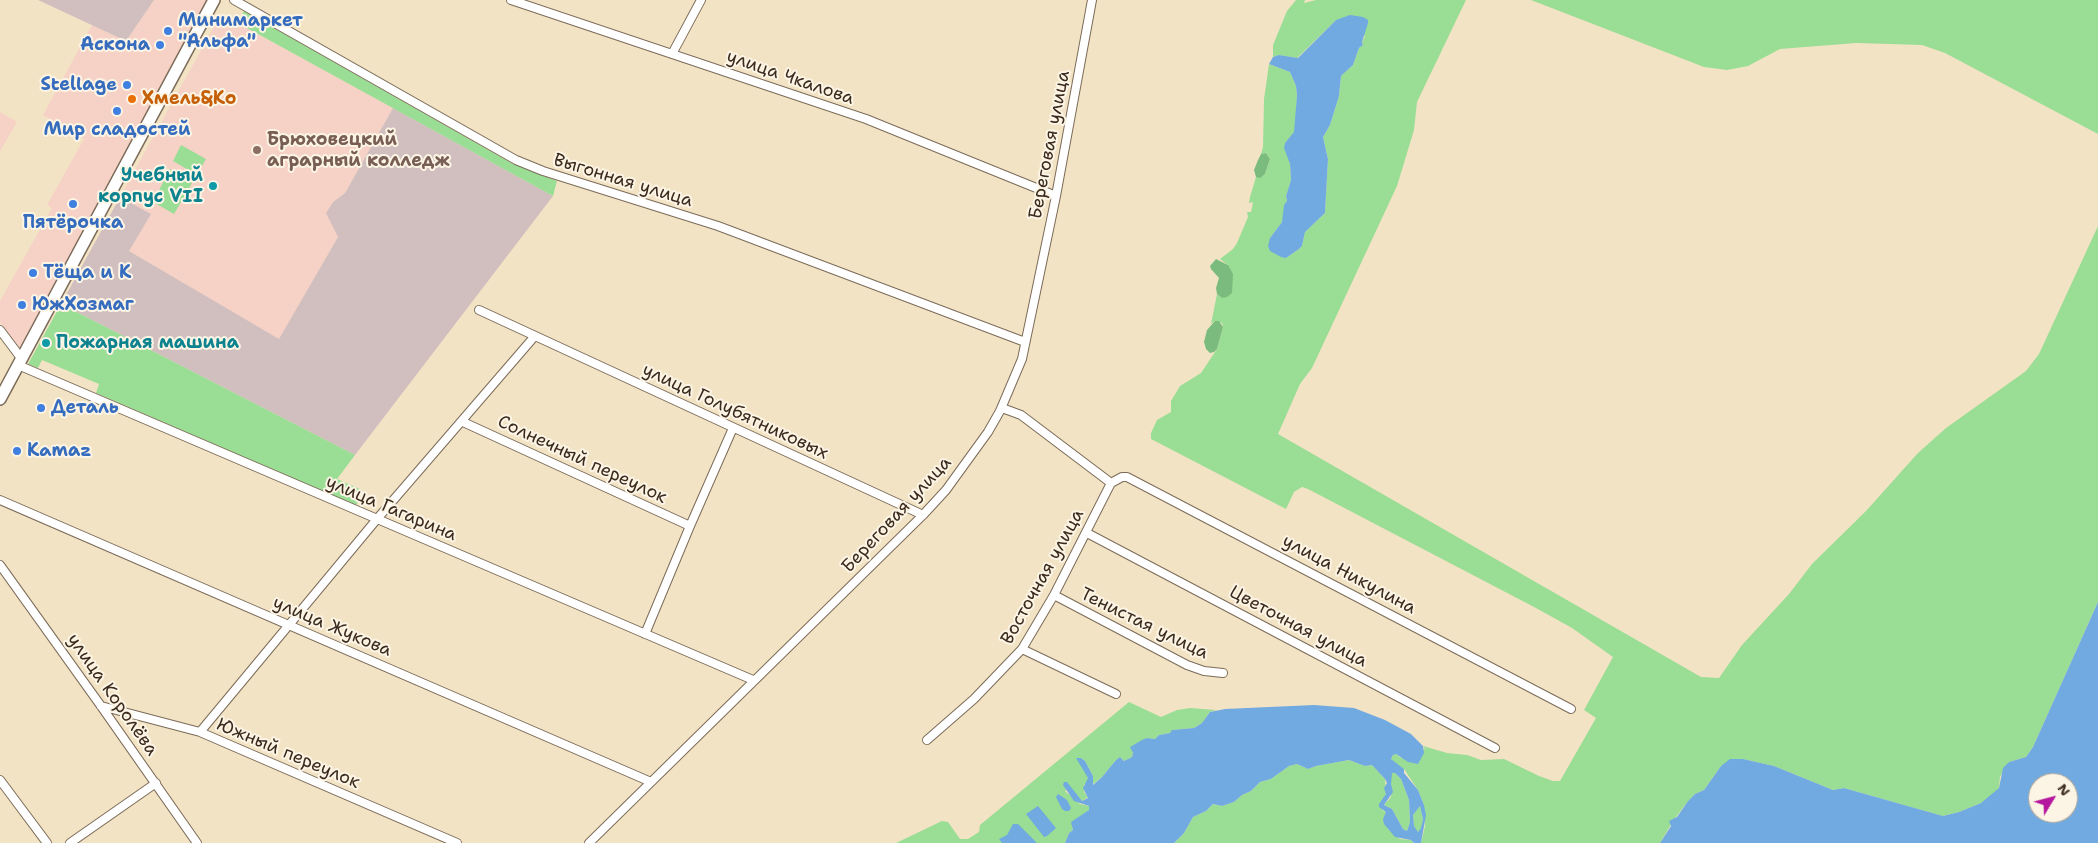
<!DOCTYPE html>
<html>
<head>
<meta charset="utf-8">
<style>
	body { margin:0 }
	#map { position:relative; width:2098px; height:843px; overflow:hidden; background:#f3e3c5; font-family:"Shantell Sans",sans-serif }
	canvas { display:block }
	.north { position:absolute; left:2028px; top:773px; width:50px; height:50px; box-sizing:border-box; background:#fcf5e5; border:1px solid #afa495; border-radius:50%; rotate:53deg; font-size:14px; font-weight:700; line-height:20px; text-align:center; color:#3b2a1e }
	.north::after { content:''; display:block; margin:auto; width:18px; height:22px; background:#b5179e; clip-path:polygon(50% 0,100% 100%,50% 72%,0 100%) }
</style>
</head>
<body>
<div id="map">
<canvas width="2098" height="843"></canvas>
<div class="north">N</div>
</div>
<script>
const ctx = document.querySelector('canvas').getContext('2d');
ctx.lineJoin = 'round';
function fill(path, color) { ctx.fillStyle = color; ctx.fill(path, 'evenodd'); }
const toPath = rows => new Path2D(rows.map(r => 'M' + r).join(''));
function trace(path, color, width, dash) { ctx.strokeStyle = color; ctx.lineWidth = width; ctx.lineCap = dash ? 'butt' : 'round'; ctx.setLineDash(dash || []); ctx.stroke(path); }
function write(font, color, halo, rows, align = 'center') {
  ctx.font = font + ' "Shantell Sans",sans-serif'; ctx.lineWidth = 4; ctx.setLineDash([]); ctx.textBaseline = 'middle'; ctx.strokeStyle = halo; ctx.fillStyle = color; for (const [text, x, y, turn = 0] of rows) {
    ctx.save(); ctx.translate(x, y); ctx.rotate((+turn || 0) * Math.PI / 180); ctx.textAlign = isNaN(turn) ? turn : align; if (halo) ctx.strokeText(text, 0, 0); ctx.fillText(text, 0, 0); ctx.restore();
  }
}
const built = toPath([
	[154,0,210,0,23,352,0,322,0,301,52,208,47,205,84,139,43,115,92,25,126,41],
	[221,14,393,108,345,193,333,202,338,237,279,340,129,251,150,214,120,197],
	[0,112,17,122,0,151]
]);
const industrial = toPath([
	[38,0,154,0,126,41],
	[393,108,553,196,355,455,61,304,120,197,151,214,129,251,279,339,338,237,326,213,333,202,345,193]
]);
const green = toPath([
	[1296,0,1305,0,1304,3,1316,0,1466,0,1417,102,1414,130,1397,186,1312,368,1300,384,1278,434,1701,677,1719,678,1742,645,1789,594,1812,564,1866,511,1918,453,1946,428,2026,371,2039,354,2098,226,2098,602,2033,747,2026,757,2009,762,2000,777,1999,788,1993,795,1981,803,1959,812,1943,816,1844,788,1833,790,1774,766,1743,759,1721,766,1704,790,1695,794,1688,801,1673,821,1660,843,1421,843,1425,826,1424,805,1418,790,1404,769,1393,762,1391,759,1393,755,1396,754,1401,758,1425,749,1423,746,1447,753,1467,755,1481,760,1504,759,1539,776,1553,781,1560,781,1596,718,1584,710,1613,657,1572,628,1536,608,1308,489,1302,487,1294,492,1286,509,1151,439,1151,433,1157,420,1171,412,1171,401,1180,386,1201,373,1217,349,1223,327,1222,323,1215,321,1211,324,1217,294,1222,298,1228,265,1220,259,1233,249,1237,243,1248,217,1247,212,1251,212,1253,202,1249,203,1250,197,1256,177,1260,177,1265,174,1270,159,1266,153,1261,154,1263,147,1264,99,1269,64,1290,72,1296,86,1297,95,1295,132,1285,143,1290,164,1291,180,1286,196,1287,201,1282,222,1270,238,1286,258,1299,249,1302,246,1305,232,1325,213,1328,159,1323,137,1330,125,1339,96,1341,76,1353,65,1359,48,1363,45,1362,42,1365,36,1336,20,1297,58,1279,55,1273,57,1273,45,1287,11],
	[1531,0,2098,0,2098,134,1945,53,1922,45,1856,43,1780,49,1748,66,1727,70,1704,67],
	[244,11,513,164,557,181,553,196,238,23],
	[181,145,206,159,197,175,173,161],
	[170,169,192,183,174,214,153,202],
	[61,304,355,455,337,479,362,490,356,506,96,393,99,384,42,360,38,368,28,364],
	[1129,702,1161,717,1177,710,1190,708,1216,710,1210,712,1202,723,1194,728,1173,730,1170,733,1159,735,1155,739,1147,738,1131,747,1133,753,1132,757,1124,761,1120,757,1116,760,1102,777,1092,785,1093,776,1085,761,1081,758,1088,778,1088,781,1084,785,1084,792,1088,797,1082,801,1069,787,1065,791,1080,804,1089,806,1089,810,1072,825,1073,830,1069,833,1065,843,896,843,942,821,948,822,960,839,968,839,979,832,980,825],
	[1349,760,1365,766,1372,765,1385,779,1386,794,1384,798,1382,810,1386,812,1388,829,1400,839,1411,840,1414,843,1174,843,1184,833,1193,817,1206,811,1213,804,1222,806,1234,802,1242,795,1251,791,1260,782,1271,779,1289,766,1297,764,1308,769,1316,766],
	[1392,773,1395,773,1401,779,1409,800,1410,822,1407,831,1403,829,1392,809,1384,805,1391,797,1390,775],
	[1420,805,1423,819,1422,828,1418,832,1414,827,1413,815]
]);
const forest = toPath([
	[1266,153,1270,159,1265,174,1260,178,1256,177,1254,170,1258,160,1261,154],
	[1216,259,1228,265,1233,274,1232,293,1227,297,1222,298,1217,294,1216,288,1219,278,1211,269,1210,266],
	[1215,321,1219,321,1223,327,1217,349,1214,352,1210,353,1206,349,1204,342,1207,330]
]);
const water = toPath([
	[1350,15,1363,17,1368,20,1368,23,1362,42,1363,45,1359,48,1353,65,1341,76,1339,96,1330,125,1323,137,1328,159,1325,213,1305,232,1302,246,1299,249,1286,258,1281,257,1270,251,1268,246,1270,238,1282,222,1284,205,1287,201,1286,196,1291,180,1290,164,1284,148,1285,143,1294,132,1297,95,1296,86,1290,72,1269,64,1273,57,1279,55,1298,58,1336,20],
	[2098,602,2098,843,1660,843,1671,826,1669,821,1677,817,1688,801,1695,794,1704,790,1721,766,1730,759,1743,759,1774,766,1833,790,1844,788,1943,816,1959,812,1981,803,1999,788,2003,768,2009,762,2026,757,2033,747],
	[2038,783,2068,783,2068,813,2038,813],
	[1314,705,1354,708,1385,720,1411,734,1423,746,1424,753,1418,764,1408,762,1396,754,1393,755,1391,759,1404,769,1404,773,1418,790,1424,805,1426,815,1421,843,1414,843,1411,840,1395,837,1384,824,1383,819,1386,812,1379,807,1379,804,1386,794,1384,788,1387,783,1385,779,1372,765,1365,766,1349,760,1316,766,1308,769,1297,764,1289,766,1271,779,1260,782,1251,791,1242,795,1234,802,1222,806,1213,804,1206,811,1193,817,1184,833,1174,843,1065,843,1069,833,1073,830,1071,822,1089,810,1089,806,1074,801,1063,785,1064,782,1067,782,1082,801,1088,798,1083,788,1088,778,1076,758,1081,758,1085,761,1093,776,1093,785,1102,777,1116,760,1120,757,1124,761,1132,757,1133,753,1130,747,1142,740,1147,738,1155,739,1159,735,1170,733,1172,730,1194,728,1202,723,1210,712,1225,709],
	[1392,773,1395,773,1401,779,1409,800,1410,822,1407,831,1403,829,1392,809,1384,805,1393,792,1391,784],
	[1420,806,1423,819,1421,828,1418,832,1414,826,1413,815],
	[1058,794,1067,800,1071,808,1069,811,1065,811,1062,809,1056,797],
	[1038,806,1056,828,1047,836,1044,837,1026,814],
	[1013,824,1018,824,1037,843,1002,843,999,839,1007,835]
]);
const street = toPath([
	[234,0,516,160,543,171,718,226,1025,342],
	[511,0,866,119,1056,196],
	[672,54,701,0],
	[479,310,923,515],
	[0,330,21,358],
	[18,365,753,680],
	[1002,408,1021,415,1111,483],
	[463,422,690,526],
	[1111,483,1122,477,1127,477,1571,709],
	[0,500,651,782],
	[1087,533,1495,748],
	[0,565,101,706,197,843],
	[1054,595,1187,665,1204,671,1223,673],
	[645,634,690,526,733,428],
	[1022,649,1116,694],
	[101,706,200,732,457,843],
	[200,732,377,519,534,337],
	[927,740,974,699,1022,649,1054,595,1111,483],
	[0,780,47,843],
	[70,843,156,783],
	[589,843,923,515,946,490,988,432,1000,411,1022,359,1056,196,1092,0]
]);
const secondary = toPath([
	[0,399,214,0]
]);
const markers = [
	[168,31,5,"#3f7fe0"],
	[160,45,5,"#3f7fe0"],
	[127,85,5,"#3f7fe0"],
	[132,99,5,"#e8710a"],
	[117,111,5,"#3f7fe0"],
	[257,150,5,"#8d6e63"],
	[213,186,5,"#0f9aa8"],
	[73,204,5,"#3f7fe0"],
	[33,273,5,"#3f7fe0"],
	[22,305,5,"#3f7fe0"],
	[46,343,5,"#0f9aa8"],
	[41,408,5,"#3f7fe0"],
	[17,451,5,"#3f7fe0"]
];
const shopNames = [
	["Минимаркет",178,21],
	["\"Альфа\"",178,42],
	["Аскона",150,45,"right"],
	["Stellage",117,85,"right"],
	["Мир сладостей",117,130,"center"],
	["Пятёрочка",73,223,"center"],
	["Тёща и К",43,273],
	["ЮжХозмаг",32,305],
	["Деталь",51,408],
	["Kamaz",27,451]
];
const streetNames = [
	["улица Чкалова",790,78,19],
	["Береговая улица",1050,145,-79],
	["Выгонная улица",623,181,17],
	["улица Голубятниковых",735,412,25],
	["Солнечный переулок",582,460,25],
	["улица Гагарина",391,509,23],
	["Береговая улица",897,515,-47],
	["улица Никулина",1349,575,28],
	["Восточная улица",1043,577,-61],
	["Тенистая улица",1144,624,26],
	["улица Жукова",332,627,23],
	["Цветочная улица",1298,627,28],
	["улица Королёва",112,695,55],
	["Южный переулок",288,754,23]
];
const foodNames = [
	["Хмель&Ко",142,99]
];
const educationNames = [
	["Брюховецкий",267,140],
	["аграрный колледж",267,161]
];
const cultureNames = [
	["Учебный",203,176],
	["корпус VII",203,197],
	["Пожарная машина",56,343,"left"]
];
fill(built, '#f6d1c5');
fill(industrial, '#d1bfbf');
fill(green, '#9add95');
fill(forest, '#7bbc7e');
fill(water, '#70aae0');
trace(street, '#7b6b58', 10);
trace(secondary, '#7b6b58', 14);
trace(street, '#fff', 8);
trace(secondary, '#fff', 11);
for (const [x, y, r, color] of markers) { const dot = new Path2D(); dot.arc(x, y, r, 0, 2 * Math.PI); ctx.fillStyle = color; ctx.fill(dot); trace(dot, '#fcf5e5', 2); }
write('bold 18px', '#366cbe', '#fcf5e5', shopNames, 'left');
write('18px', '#3b2a1e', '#fcf5e5', streetNames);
write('bold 18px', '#c56008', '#fcf5e5', foodNames, 'left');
write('bold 18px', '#785e54', '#fcf5e5', educationNames, 'left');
write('bold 18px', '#0d838f', '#fcf5e5', cultureNames, 'right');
</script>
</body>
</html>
